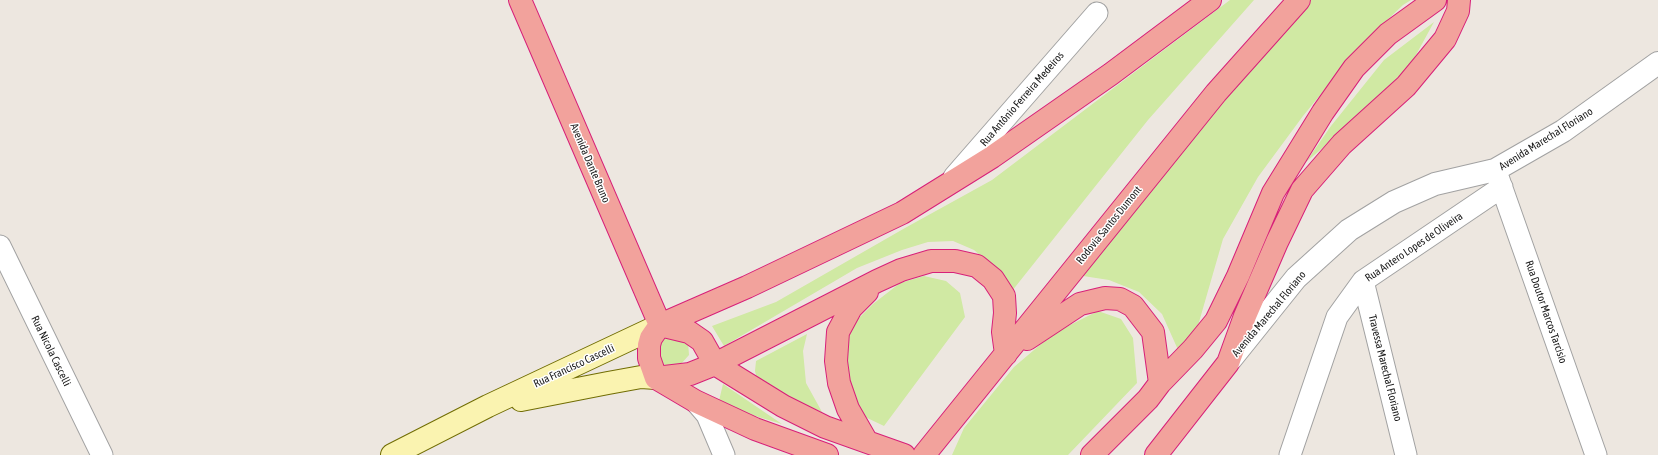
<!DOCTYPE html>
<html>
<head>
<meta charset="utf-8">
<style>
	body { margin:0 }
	canvas { display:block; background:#ede7e0 }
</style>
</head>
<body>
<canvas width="1658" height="455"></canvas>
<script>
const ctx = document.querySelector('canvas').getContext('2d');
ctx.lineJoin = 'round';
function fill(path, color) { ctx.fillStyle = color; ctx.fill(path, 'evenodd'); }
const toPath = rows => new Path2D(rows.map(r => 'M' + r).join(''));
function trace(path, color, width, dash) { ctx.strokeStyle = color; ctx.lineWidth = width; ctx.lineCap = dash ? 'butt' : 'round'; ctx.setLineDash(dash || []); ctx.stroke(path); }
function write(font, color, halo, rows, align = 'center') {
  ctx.font = font + ' "Asap Condensed",sans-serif'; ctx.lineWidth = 3; ctx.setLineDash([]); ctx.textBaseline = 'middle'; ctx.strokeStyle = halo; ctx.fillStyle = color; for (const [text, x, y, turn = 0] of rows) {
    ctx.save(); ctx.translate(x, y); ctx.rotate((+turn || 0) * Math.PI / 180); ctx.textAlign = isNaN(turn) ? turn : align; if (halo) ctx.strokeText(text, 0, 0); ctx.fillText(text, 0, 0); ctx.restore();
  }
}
const grass = toPath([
	[1230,0,1254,0,1148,120,1012,291,987,261,974,250,953,241,928,242,902,250,857,268,724,346,712,326,776,302,905,228,992,180],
	[1310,0,1411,0,1403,5,1361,45,1303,116,1258,177,1223,239,1195,336,1179,352,1162,314,1139,292,1109,280,1083,276,1239,76],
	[1434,22,1411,64,1358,118,1306,162,1331,126,1384,60],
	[924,276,946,281,960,293,965,317,884,426,861,415,851,399,845,347,851,326,873,304,900,283],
	[1098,311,1121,319,1133,338,1137,383,1068,455,952,455,964,428,1014,367,1054,333],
	[663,333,688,342,689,355,681,364,669,367,659,362,654,346],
	[807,334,803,351,806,383,822,412,799,402,757,379,755,371,756,361],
	[723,384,782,424,718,405]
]);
const minor = toPath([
	[1497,174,1596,455],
	[954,177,1097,13],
	[0,246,102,455],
	[1363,281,1406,455],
	[695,401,707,415,724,455],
	[1290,455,1337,317,1363,281,1502,187]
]);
const tertiary = toPath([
	[1231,359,1296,278,1349,230,1394,202,1435,184,1495,170,1563,131,1658,63]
]);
const secondary = toPath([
	[521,400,608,383,641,377,656,378],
	[392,455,488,406,660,325]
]);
const trunk = toPath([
	[520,0,660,325],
	[660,325,689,332,702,341,715,364,783,406,825,427,904,455],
	[1027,339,1080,304,1105,298,1120,299,1133,306,1153,332,1160,383,1148,399,1092,455],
	[656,378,690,374,715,364,877,281,901,270,931,261,955,261,977,266,993,279,1004,296,1005,313,1003,332,1006,354],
	[1160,383,1193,349,1216,321,1238,276,1273,193,1323,112,1354,68,1388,34,1435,0],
	[867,442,848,409,839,383,836,361,838,332,851,308,867,292],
	[827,455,755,429,695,401,656,378,649,358,649,345,651,338,660,325,747,287,902,213,992,157,1111,74,1210,0],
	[924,455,1216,93,1299,0],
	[1156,455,1228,363,1245,316,1277,242,1302,190,1342,144,1406,86,1445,39,1458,11,1459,0]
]);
const streetNames = [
	["Rua Antônio Ferreira Medeiros",1022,99,-49],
	["Avenida Marechal Floriano",1546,139,-32],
	["Avenida Dante Bruno",590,163,67],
	["Rodovia Santos Dumont",1109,225,-51],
	["Rua Antero Lopes de Oliveira",1414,247,-34],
	["Rua Doutor Marcos Tarcisio",1546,312,71],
	["Avenida Marechal Floriano",1269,314,-50],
	["Rua Nicola Cascelli",51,351,64],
	["Rua Francisco Cascelli",574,366,-25],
	["Travessa Marechal Floriano",1385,368,76]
];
fill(grass, '#d0e9a3');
trace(minor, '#a2a2a2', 23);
trace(tertiary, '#a2a2a2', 24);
trace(secondary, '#716d03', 24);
trace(trunk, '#d72079', 24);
trace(minor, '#fff', 21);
trace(tertiary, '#fff', 22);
trace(secondary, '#faf3b0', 22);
trace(trunk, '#f2a29c', 22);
write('11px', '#1b1b1b', '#fff', streetNames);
</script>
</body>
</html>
